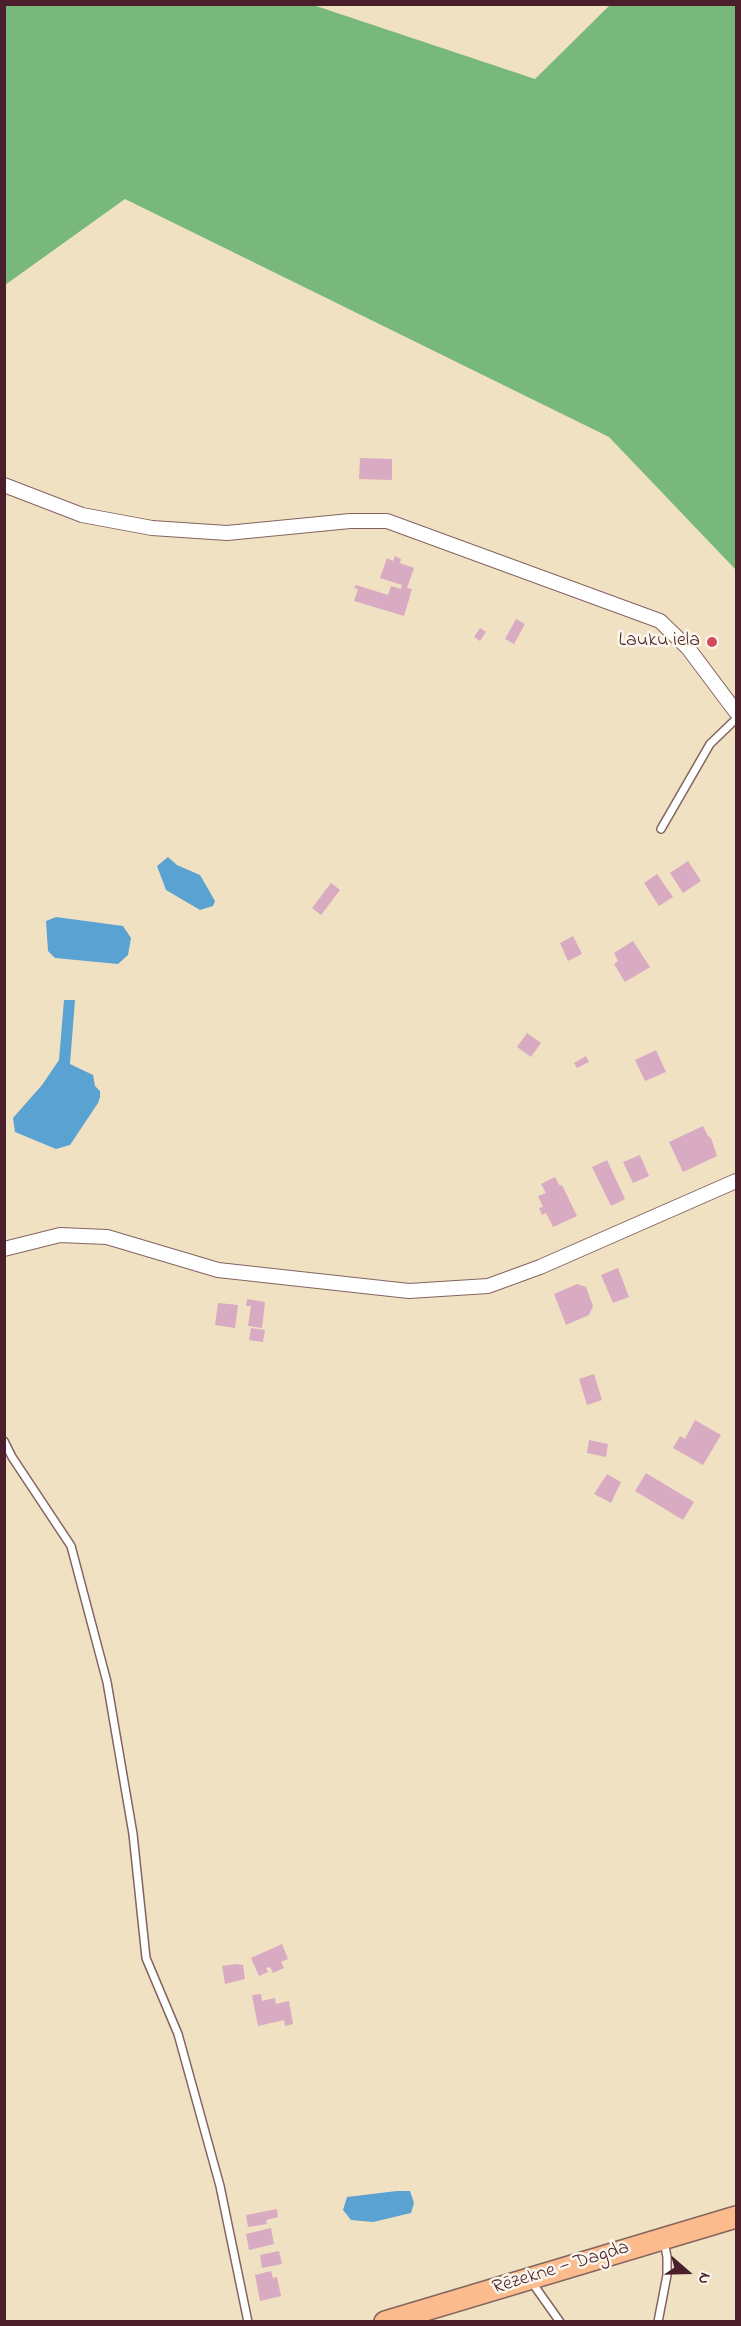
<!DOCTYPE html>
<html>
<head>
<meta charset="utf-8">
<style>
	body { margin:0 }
	#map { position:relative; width:741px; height:2326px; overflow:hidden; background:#f0e1c3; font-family:"Indie Flower",sans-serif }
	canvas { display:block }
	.frame { position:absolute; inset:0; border:6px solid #4a1f2b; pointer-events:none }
	.north { position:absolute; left:657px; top:2242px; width:60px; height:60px; -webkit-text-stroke:4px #fbf7ec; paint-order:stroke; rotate:110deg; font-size:16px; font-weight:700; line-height:24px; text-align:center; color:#4a1f2b }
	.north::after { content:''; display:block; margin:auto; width:21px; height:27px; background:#4a1f2b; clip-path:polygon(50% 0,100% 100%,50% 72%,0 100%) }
</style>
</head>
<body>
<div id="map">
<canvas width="741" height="2326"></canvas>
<div class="frame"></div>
<div class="north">N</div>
</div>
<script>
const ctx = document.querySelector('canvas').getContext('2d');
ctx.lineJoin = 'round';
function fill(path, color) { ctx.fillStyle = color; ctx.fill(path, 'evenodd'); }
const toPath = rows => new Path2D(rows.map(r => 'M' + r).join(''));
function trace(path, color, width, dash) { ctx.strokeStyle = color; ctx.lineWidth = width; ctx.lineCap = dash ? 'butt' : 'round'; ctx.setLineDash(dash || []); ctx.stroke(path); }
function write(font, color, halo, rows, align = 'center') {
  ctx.font = font + ' "Indie Flower",sans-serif'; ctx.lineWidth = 5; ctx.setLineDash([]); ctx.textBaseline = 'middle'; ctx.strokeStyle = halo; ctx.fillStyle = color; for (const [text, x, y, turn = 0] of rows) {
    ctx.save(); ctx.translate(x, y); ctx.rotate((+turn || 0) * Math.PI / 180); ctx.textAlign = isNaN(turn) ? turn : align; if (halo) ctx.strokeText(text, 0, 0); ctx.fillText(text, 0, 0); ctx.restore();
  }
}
const forest = toPath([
	[5,4,313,5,535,79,610,5,736,5,736,570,609,437,125,199,5,285]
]);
const water = toPath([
	[168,857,177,865,200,875,215,901,213,906,200,910,166,890,157,866],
	[56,917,123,926,131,938,128,955,118,964,55,958,48,951,46,921],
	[64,1000,75,1000,70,1064,93,1075,95,1086,100,1091,100,1097,98,1103,70,1145,56,1149,15,1132,13,1118,42,1085,59,1060],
	[397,2191,410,2191,414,2203,411,2213,373,2222,351,2220,343,2210,347,2197]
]);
const building = toPath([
	[360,458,392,459,392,480,359,479],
	[395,556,401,559,400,563,414,568,407,588,412,589,404,616,354,601,358,589,354,588,356,585,388,595,391,586,401,589,402,585,380,578,387,558,393,561],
	[516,619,525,624,514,644,505,639],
	[480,628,486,632,480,641,474,637],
	[688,861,701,881,683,893,670,873],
	[657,874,673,897,659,906,644,883],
	[331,883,340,890,321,915,312,908],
	[573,936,582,954,568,961,560,943],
	[633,941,650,967,625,982,614,964,618,961,614,953],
	[527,1033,541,1043,531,1057,517,1047],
	[656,1050,666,1072,645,1081,635,1060],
	[586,1056,589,1062,577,1068,574,1063],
	[703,1126,708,1136,711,1138,717,1156,683,1172,669,1142],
	[640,1155,649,1176,633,1183,623,1162],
	[607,1160,625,1199,611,1206,592,1167],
	[555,1177,560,1186,562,1185,577,1216,553,1227,546,1213,542,1215,539,1208,543,1207,538,1196,546,1193,541,1184],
	[618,1268,629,1297,613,1303,601,1275],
	[577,1284,586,1287,593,1306,589,1315,566,1325,554,1294],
	[247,1299,265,1302,262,1328,248,1326,251,1306,246,1306],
	[218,1303,238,1305,235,1328,215,1325],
	[251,1328,265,1330,263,1342,249,1340],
	[594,1374,602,1400,587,1405,579,1379],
	[695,1420,721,1435,703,1465,673,1448,680,1436,685,1439],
	[589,1440,608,1444,606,1457,587,1453],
	[646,1473,694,1502,683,1520,635,1491],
	[607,1474,621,1482,611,1503,594,1494],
	[282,1944,288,1959,281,1962,284,1968,273,1973,270,1967,266,1968,268,1972,259,1976,251,1958],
	[235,1964,243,1965,245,1979,225,1984,222,1966],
	[261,1994,262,2001,275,1998,276,2004,289,2001,293,2024,285,2026,284,2020,258,2026,252,1995],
	[277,2209,278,2217,266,2220,267,2224,248,2227,246,2215],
	[271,2228,274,2244,249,2250,246,2234],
	[279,2251,282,2264,262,2268,260,2255],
	[271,2271,273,2278,277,2277,281,2296,260,2301,255,2275]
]);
const service = toPath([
	[661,829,710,744,736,719],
	[4,1441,12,1457,71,1546,107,1682,133,1834,146,1958,178,2034,220,2186,248,2322],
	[531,2281,560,2322],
	[658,2322,667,2275,667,2257,664,2241]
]);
const minor = toPath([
	[4,485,82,515,152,528,227,533,350,521,387,521,660,621,688,648,736,712],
	[4,1249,60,1235,107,1237,218,1270,409,1291,488,1286,540,1267,736,1181]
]);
const primary = toPath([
	[385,2322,736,2217]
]);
const markers = [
	[712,642,6,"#d1495b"]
];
const poiNames = [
	["Lauku iela",700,642]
];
const streetNames = [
	["Rēzekne — Dagda",561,2269,-17]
];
fill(forest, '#78b97b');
fill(water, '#5aa2d1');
fill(building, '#d8abc2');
trace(service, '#846360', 10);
trace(minor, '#846360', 16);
trace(primary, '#846360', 24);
trace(service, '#fff', 7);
trace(minor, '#fff', 14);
trace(primary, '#fbbb8d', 21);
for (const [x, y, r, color] of markers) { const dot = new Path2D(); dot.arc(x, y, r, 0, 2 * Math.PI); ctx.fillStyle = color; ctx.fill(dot); trace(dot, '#fbf7ec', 2); }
write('20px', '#4a1f2b', '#fbf7ec', poiNames, 'right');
write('20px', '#4a1f2b', '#fbf7ec', streetNames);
</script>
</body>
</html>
